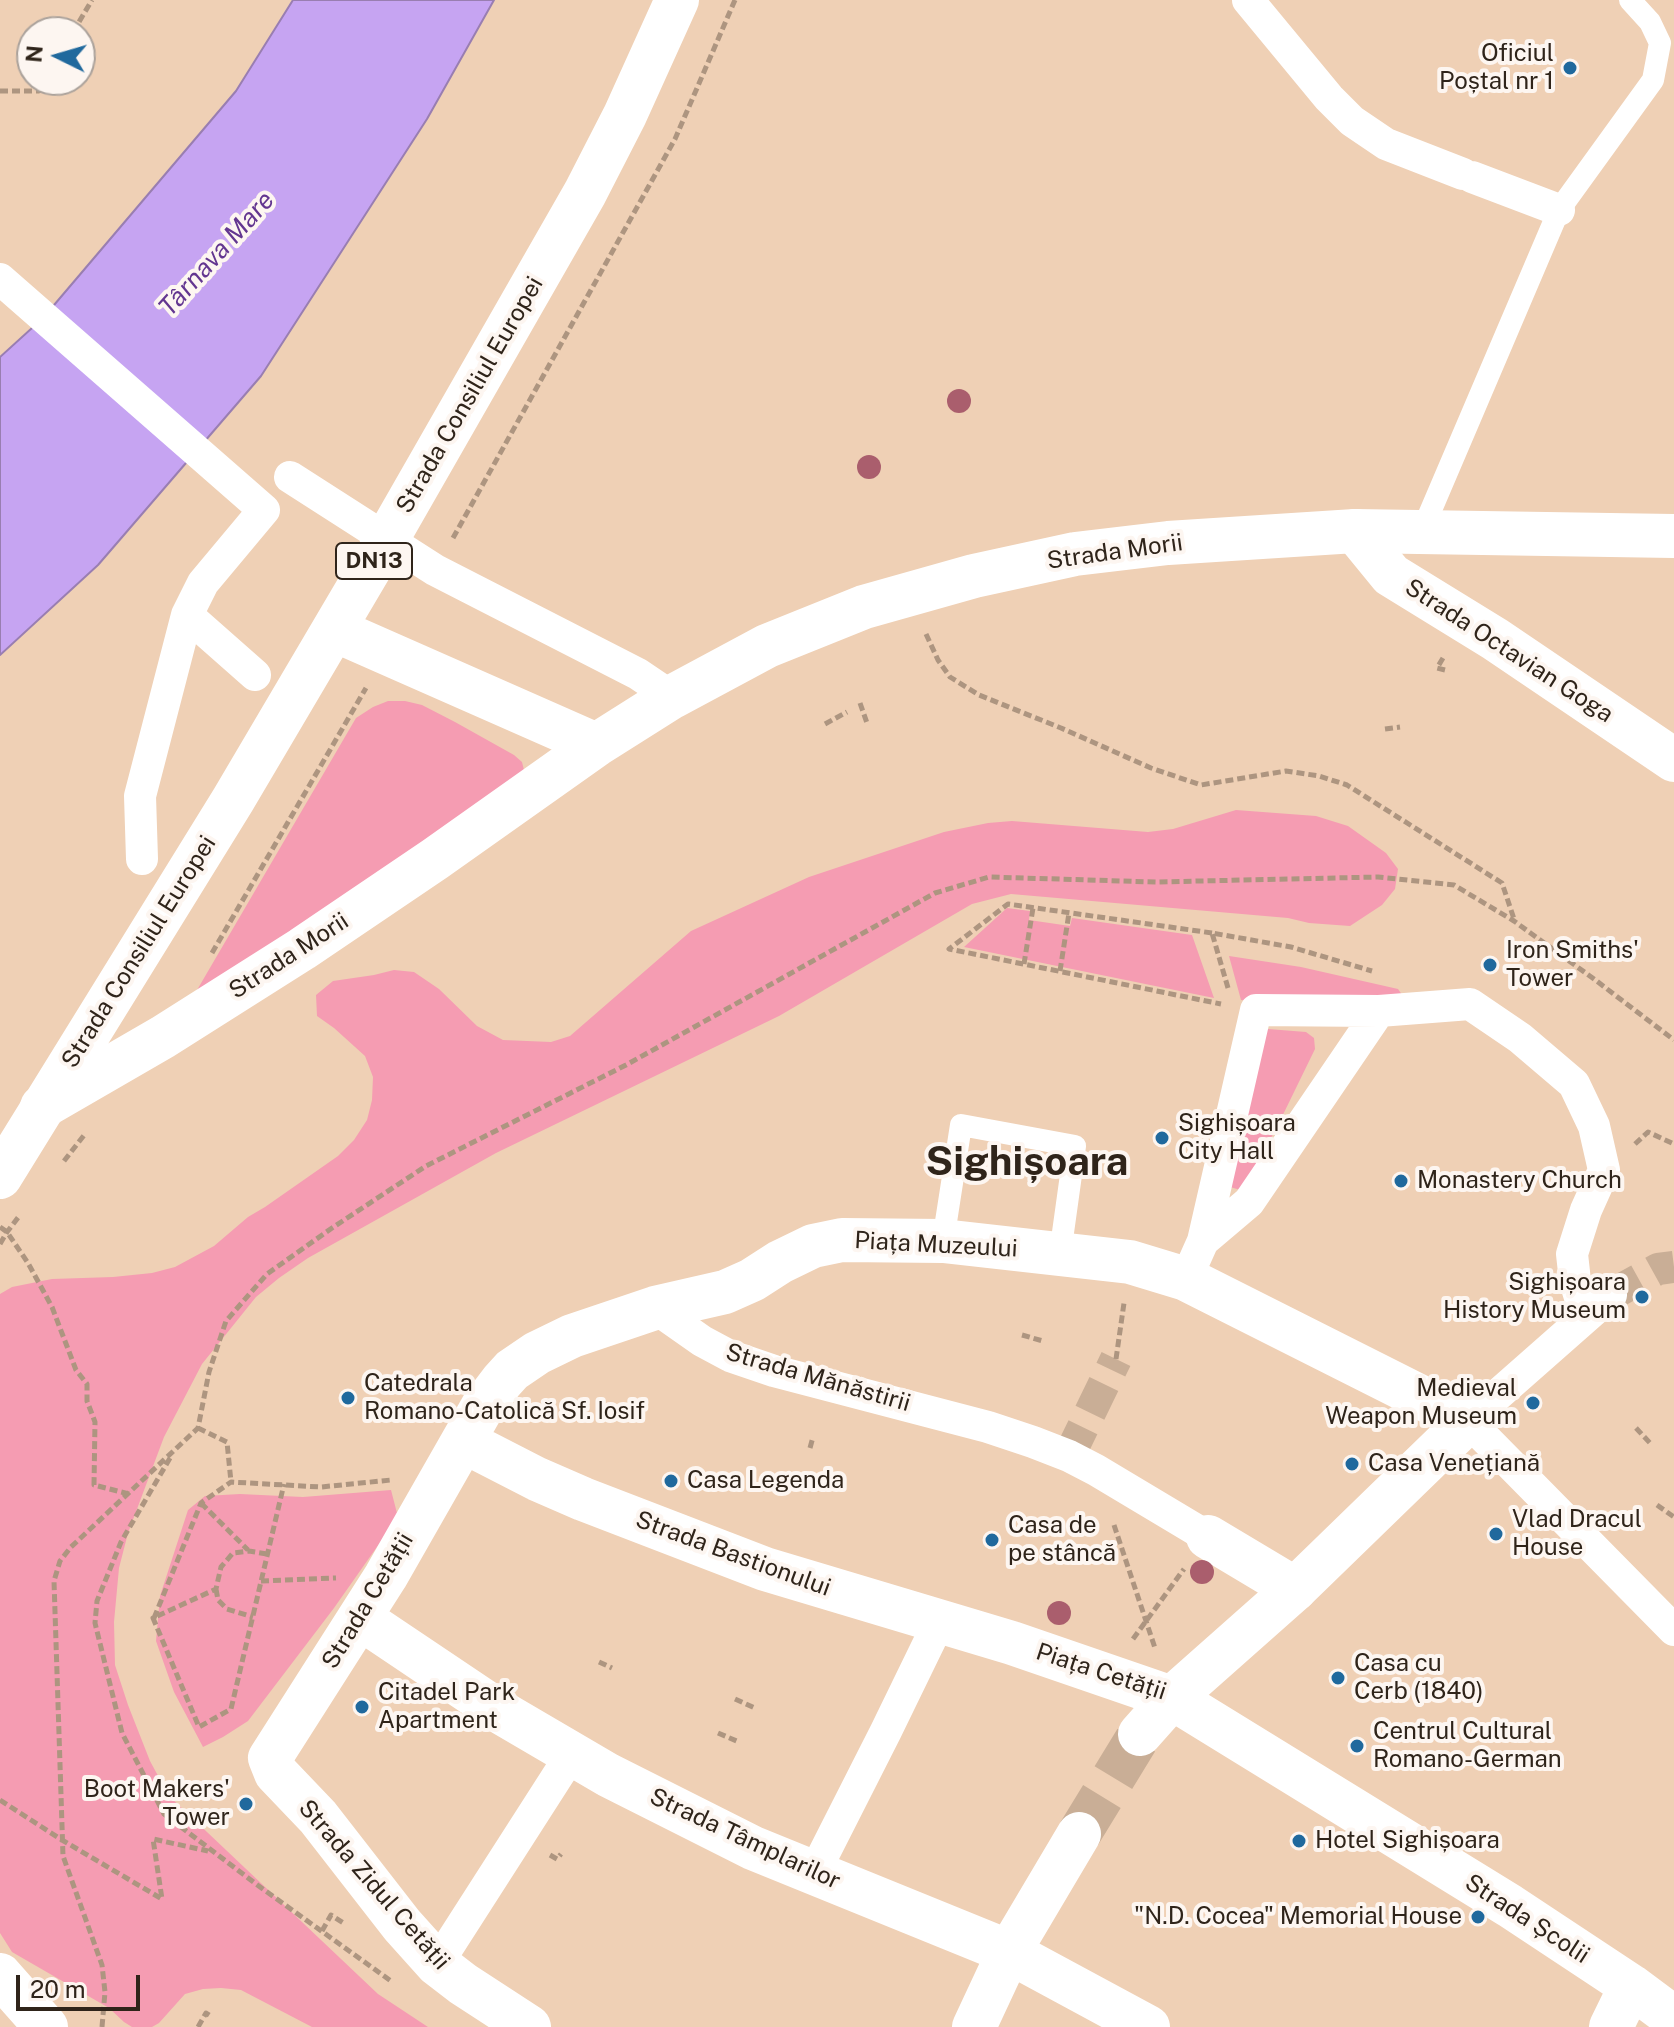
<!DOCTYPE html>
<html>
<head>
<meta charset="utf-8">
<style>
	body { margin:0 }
	#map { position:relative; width:1674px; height:2027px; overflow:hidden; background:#efd0b5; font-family:"Public Sans",sans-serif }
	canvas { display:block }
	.north { position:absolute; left:16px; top:16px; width:80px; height:80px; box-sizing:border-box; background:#fdf6f1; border:2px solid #aba29b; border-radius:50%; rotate:275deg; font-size:22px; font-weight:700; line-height:32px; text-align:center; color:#2f241a }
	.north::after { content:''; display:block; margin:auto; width:28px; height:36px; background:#20699d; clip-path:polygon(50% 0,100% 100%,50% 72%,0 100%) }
	.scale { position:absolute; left:16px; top:1975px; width:124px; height:36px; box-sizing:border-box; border:4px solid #2f241a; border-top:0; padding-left:10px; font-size:24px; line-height:28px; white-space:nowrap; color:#2f241a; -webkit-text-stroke:6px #fdf6f1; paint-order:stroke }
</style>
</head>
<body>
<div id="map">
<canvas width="1674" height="2027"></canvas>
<div class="north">N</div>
<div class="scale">20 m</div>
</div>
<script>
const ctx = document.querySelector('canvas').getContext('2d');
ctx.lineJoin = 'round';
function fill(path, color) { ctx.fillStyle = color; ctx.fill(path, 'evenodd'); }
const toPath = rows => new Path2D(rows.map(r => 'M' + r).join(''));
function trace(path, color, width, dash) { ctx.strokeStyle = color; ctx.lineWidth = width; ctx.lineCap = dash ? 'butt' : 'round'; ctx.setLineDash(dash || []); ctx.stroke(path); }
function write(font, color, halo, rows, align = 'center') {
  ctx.font = font + ' "Public Sans",sans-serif'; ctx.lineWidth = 8; ctx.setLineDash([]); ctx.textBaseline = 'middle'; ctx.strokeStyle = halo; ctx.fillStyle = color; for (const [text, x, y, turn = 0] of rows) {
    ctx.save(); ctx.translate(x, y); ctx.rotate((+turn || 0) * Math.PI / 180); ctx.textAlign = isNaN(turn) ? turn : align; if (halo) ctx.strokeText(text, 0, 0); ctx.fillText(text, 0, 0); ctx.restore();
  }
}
const green = toPath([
	[388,701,405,701,422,705,455,722,514,755,522,762,524,770,183,1014,356,718,373,707],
	[1236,810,1316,816,1348,826,1386,853,1398,869,1395,889,1382,905,1350,926,1309,923,1288,918,1011,894,972,904,779,1016,496,1153,308,1258,279,1278,256,1297,202,1364,164,1437,128,1533,119,1568,114,1622,115,1665,128,1705,150,1761,169,1796,378,1994,428,2027,312,2027,241,1990,221,1988,203,1989,185,1994,159,2023,152,2027,132,2027,124,2022,109,2008,12,1952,0,1933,0,1294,12,1287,52,1279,113,1277,152,1273,175,1267,214,1246,248,1217,265,1207,338,1156,354,1140,367,1120,372,1100,373,1077,365,1056,334,1028,317,1016,316,995,333,981,374,975,394,970,414,972,439,989,477,1026,503,1040,551,1042,570,1036,691,931,809,877,944,832,988,823,1012,821,1148,832,1173,829],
	[1007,908,1030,911,1029,920,1070,926,1072,918,1192,935,1214,998,964,947],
	[1229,956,1301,967,1398,989,1405,999,1309,1006,1241,1000],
	[1268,1029,1306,1032,1314,1038,1315,1049,1276,1129,1249,1176,1244,1191,1230,1187,1259,1033],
	[391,1490,398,1517,334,1608,248,1721,223,1737,203,1747,174,1692,156,1641,160,1596,188,1510,205,1496,240,1494,303,1497]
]);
const water = toPath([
	[293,0,494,0,427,119,261,376,98,565,0,655,0,357,43,318,236,91,293,0]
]);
const pedestrianTunnel = toPath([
	[1611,1295,1658,1269,1674,1267],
	[1069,1456,1116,1359]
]);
const tertiaryTunnel = toPath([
	[1079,1834,1140,1734]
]);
const path = toPath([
	[73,32,92,0],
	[0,91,39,91,46,80],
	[453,538,675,139,735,0],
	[926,634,938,660,950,677,979,695,1061,728,1151,768,1201,785,1286,771,1319,776,1347,785,1502,883,1514,919],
	[1443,658,1437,668,1445,670],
	[860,703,867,723],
	[825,724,847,712],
	[1385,729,1400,727],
	[1212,933,1008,904,949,949,1221,1004],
	[212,953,366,688],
	[1024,964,1033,908],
	[1060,971,1069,913],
	[1228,988,1212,933,1291,947,1372,971],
	[1635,1144,1648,1132,1674,1144],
	[64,1161,85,1134],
	[0,1227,7,1232,28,1263,52,1307,76,1370,87,1384,87,1401,95,1422,94,1485,129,1494],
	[0,1244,7,1232,20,1215],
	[1022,1335,1043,1341],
	[1116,1359,1124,1303],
	[198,1428,227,1442,231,1482],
	[1636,1428,1650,1443],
	[810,1448,813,1437],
	[170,1458,121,1542,97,1601,95,1623,122,1733,164,1814,256,1884,391,1981],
	[201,1503,248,1550],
	[1657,1505,1674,1517],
	[1114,1525,1155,1648],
	[267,1554,249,1551,233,1553,221,1567,216,1589,153,1618,199,1727,231,1709,284,1484],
	[261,1581,336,1578],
	[216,1589,218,1600,227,1609,253,1617],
	[154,1618,201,1503,231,1482,321,1487,391,1480],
	[1133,1639,1184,1569],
	[599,1662,612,1668],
	[735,1699,755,1708],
	[718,1733,739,1742],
	[0,1800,62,1840,162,1899,153,1839,208,1851],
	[550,1855,557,1859,561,1854],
	[322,1931,331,1915,345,1924],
	[102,2027,105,1992,102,1965,63,1856,54,1581,60,1561,71,1547,198,1428,209,1372,226,1321,267,1274,332,1228,426,1166,626,1065,935,893,989,877,1156,882,1378,877,1454,885,1514,921,1594,979,1674,1040],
	[198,2027,206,2013,212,2017]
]);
const service = toPath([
	[1422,531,1559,210,1653,80,1660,43,1650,22,1630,0],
	[943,1241,961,1125,1075,1146,1060,1254]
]);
const pedestrian = toPath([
	[1248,0,1329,98,1352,121,1386,144,1463,174],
	[1472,177,1559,210],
	[0,279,264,510,203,583,187,615,140,796,142,859],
	[290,477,435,570,638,674,672,697],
	[187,615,255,675],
	[1203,1241,1256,1010,1379,1011],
	[1186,1279,1203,1241,1249,1202,1379,1011,1470,1004,1520,1038,1574,1084,1594,1126,1604,1170,1586,1210,1572,1254,1575,1281,1586,1317],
	[1611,1295,1468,1421,1674,1630],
	[655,1308,702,1341,730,1356,774,1371,988,1427,1033,1442,1069,1456,1096,1470,1208,1537],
	[814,1873,886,1731,939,1622],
	[437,1964,571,1755]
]);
const minor = toPath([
	[1355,531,1391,575,1495,639,1674,760],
	[463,1441,537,1479,583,1499,765,1569,1012,1643,1172,1698,1510,1906,1631,1986,1674,2018],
	[1208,1537,1295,1589],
	[360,1618,497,1710,608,1775,753,1848,1009,1952,1148,2027],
	[529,2027,463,1984,437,1964,402,1925,318,1817,276,1773,270,1758,386,1576,483,1406,502,1381,512,1370,537,1353,572,1336,655,1308,725,1292,752,1280,780,1262,813,1246,842,1240,943,1241,1130,1262,1186,1279,1468,1421],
	[1611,2027,1631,1986]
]);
const tertiary = toPath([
	[335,630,596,745],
	[42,1107,163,1037,302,949,435,859,596,745,672,697,767,646,864,607,974,576,1075,554,1168,543,1355,531,1674,536],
	[1140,1734,1172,1698,1295,1589,1468,1421],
	[974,2027,1009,1952,1079,1834]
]);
const trunk = toPath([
	[0,1177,233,800,387,539,585,193,625,115,677,0],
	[0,1975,46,2027]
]);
const trees = [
	[959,401],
	[869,467],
	[1202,1572],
	[1059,1613]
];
const markers = [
	[1570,68,8,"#20699d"],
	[1490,965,8,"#20699d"],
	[1162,1138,8,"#20699d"],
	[1401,1181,8,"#20699d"],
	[1642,1297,8,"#20699d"],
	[348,1398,8,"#20699d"],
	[1533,1403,8,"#20699d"],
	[1352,1464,8,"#20699d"],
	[671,1481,8,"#20699d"],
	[1496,1534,8,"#20699d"],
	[992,1540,8,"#20699d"],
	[1338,1678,8,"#20699d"],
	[362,1707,8,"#20699d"],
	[1357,1746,8,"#20699d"],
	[246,1804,8,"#20699d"],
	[1299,1841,8,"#20699d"],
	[1478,1917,8,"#20699d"]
];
const shields = [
	[374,561,76]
];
const shieldNames = [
	["DN13",374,561]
];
const poiNames = [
	["Oficiul",1554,54,"right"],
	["Poștal nr 1",1554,82,"right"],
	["Iron Smiths'",1506,951],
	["Tower",1506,979],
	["Sighișoara",1178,1124],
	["City Hall",1178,1152],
	["Monastery Church",1417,1181],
	["Sighișoara",1626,1283,"right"],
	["History Museum",1626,1311,"right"],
	["Catedrala",364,1384],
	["Romano-Catolică Sf. Iosif",364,1412],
	["Medieval",1517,1389,"right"],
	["Weapon Museum",1517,1417,"right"],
	["Casa Venețiană",1368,1464],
	["Casa Legenda",687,1481],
	["Vlad Dracul",1512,1520],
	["House",1512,1548],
	["Casa de",1008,1526],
	["pe stâncă",1008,1554],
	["Casa cu",1354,1664],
	["Cerb (1840)",1354,1692],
	["Citadel Park",378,1693],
	["Apartment",378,1721],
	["Centrul Cultural",1373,1732],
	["Romano-German",1373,1760],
	["Boot Makers'",230,1790,"right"],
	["Tower",230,1818,"right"],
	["Hotel Sighișoara",1315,1841],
	["\"N.D. Cocea\" Memorial House",1462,1917,"right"]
];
const streetNames = [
	["Strada Consiliul Europei",470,395,-60],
	["Strada Morii",1115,552,-8],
	["Strada Octavian Goga",1509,651,33],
	["Strada Consiliul Europei",139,952,-58],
	["Strada Morii",289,956,-33],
	["Piața Muzeului",936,1245,3],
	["Strada Mănăstirii",818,1378,16],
	["Strada Bastionului",733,1554,20],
	["Strada Cetății",368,1601,-59],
	["Piața Cetății",1101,1672,18],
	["Strada Tâmplarilor",745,1839,25],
	["Strada Zidul Cetății",374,1885,49],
	["Strada Școlii",1527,1919,33]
];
const waterNames = [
	["Târnava Mare",217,254,-48]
];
const townNames = [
	["Sighișoara",1027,1163]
];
fill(green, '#f59cb2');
fill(water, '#c6a4f2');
trace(water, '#997eb1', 2);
trace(pedestrianTunnel, '#c9ae96', 32, [32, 16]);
trace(tertiaryTunnel, '#c9ae96', 44, [44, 22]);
trace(path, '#ad9580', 5, [8, 4]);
trace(service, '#fff', 22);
trace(pedestrian, '#fff', 32);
trace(minor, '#fff', 44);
trace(tertiary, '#fff', 44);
trace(trunk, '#fff', 44);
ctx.fillStyle = '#aa5e6d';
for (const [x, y] of trees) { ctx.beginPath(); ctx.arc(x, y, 12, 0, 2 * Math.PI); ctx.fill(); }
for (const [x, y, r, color] of markers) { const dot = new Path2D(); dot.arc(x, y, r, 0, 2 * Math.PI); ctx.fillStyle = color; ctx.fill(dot); trace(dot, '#fdf6f1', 3); }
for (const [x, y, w] of shields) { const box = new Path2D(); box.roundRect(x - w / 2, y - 18, w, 36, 6); ctx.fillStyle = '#fdf6f1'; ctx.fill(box); trace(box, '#2f241a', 2); }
write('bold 22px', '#2f241a', null, shieldNames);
write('24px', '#2f241a', '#fdf6f1', poiNames, 'left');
write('24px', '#2f241a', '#fdf6f1', streetNames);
write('italic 26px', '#633690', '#fdf6f1', waterNames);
write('bold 40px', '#2f241a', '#fdf6f1', townNames);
</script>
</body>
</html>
